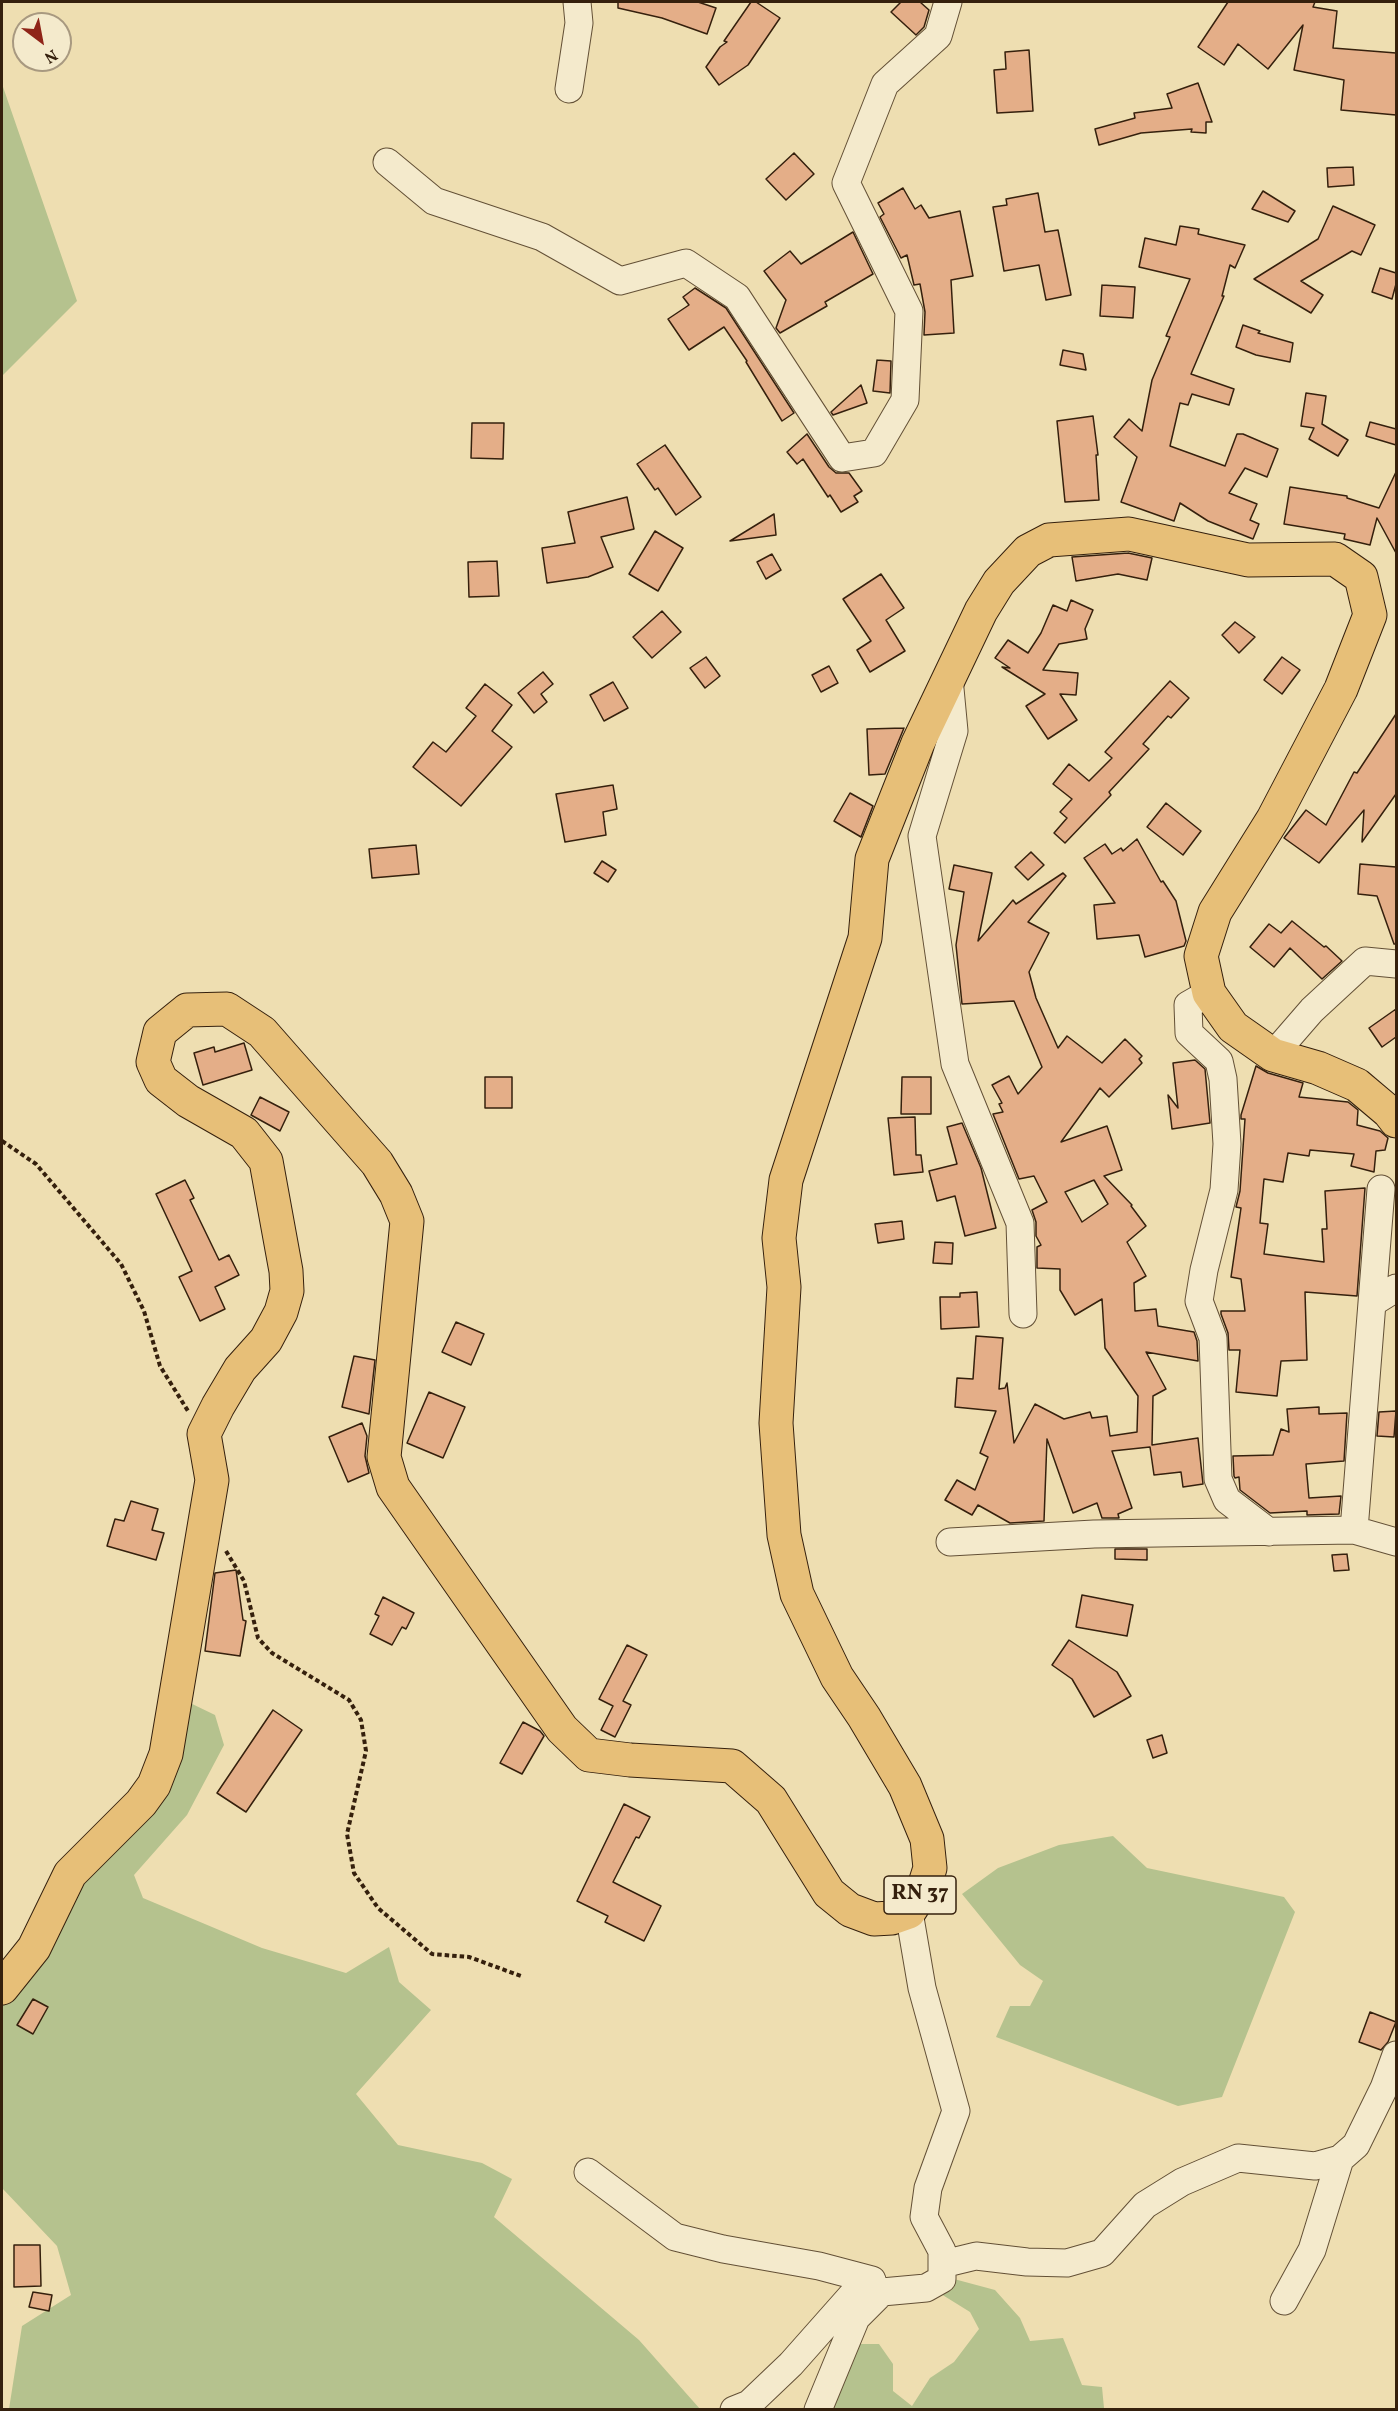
<!DOCTYPE html>
<html>
<head>
<meta charset="utf-8">
<style>
	body { margin:0 }
	#map { position:relative; width:1398px; height:2411px; overflow:hidden; background:#eedeb1; font-family:Vollkorn,serif }
	canvas { display:block }
	.frame { position:absolute; inset:0; border:3px solid #35200d; pointer-events:none }
	.north { position:absolute; left:12px; top:12px; width:60px; height:60px; box-sizing:border-box; background:#f4eacc; border:2px solid #a89980; border-radius:50%; rotate:148deg; font-size:16px; font-weight:700; line-height:24px; text-align:center; color:#35200d }
	.north::after { content:''; display:block; margin:auto; width:21px; height:27px; background:#8f2418; clip-path:polygon(50% 0,100% 100%,50% 72%,0 100%) }
</style>
</head>
<body>
<div id="map">
<canvas width="1398" height="2411"></canvas>
<div class="frame"></div>
<div class="north">N</div>
</div>
<script>
const ctx = document.querySelector('canvas').getContext('2d');
ctx.lineJoin = 'round';
function fill(path, color) { ctx.fillStyle = color; ctx.fill(path, 'evenodd'); }
const toPath = rows => new Path2D(rows.map(r => 'M' + r).join(''));
function trace(path, color, width, dash) { ctx.strokeStyle = color; ctx.lineWidth = width; ctx.lineCap = dash ? 'butt' : 'round'; ctx.setLineDash(dash || []); ctx.stroke(path); }
function write(font, color, halo, rows, align = 'center') {
  ctx.font = font + ' Vollkorn,serif'; ctx.lineWidth = 4.5; ctx.setLineDash([]); ctx.textBaseline = 'middle'; ctx.strokeStyle = halo; ctx.fillStyle = color; for (const [text, x, y, turn = 0] of rows) {
    ctx.save(); ctx.translate(x, y); ctx.rotate((+turn || 0) * Math.PI / 180); ctx.textAlign = isNaN(turn) ? turn : align; if (halo) ctx.strokeText(text, 0, 0); ctx.fillText(text, 0, 0); ctx.restore();
  }
}
const green = toPath([
	[2,84,77,301,2,376],
	[186,1701,215,1715,224,1745,187,1815,134,1875,143,1898,262,1948,346,1973,389,1947,399,1982,431,2010,356,2094,398,2145,482,2163,512,2179,494,2217,639,2340,700,2409,9,2409,22,2326,71,2295,57,2246,2,2188,2,2002],
	[1113,1836,1147,1868,1284,1897,1295,1912,1222,2097,1178,2106,996,2037,1010,2006,1030,2006,1043,1981,1020,1965,962,1894,998,1868,1059,1845],
	[954,2279,995,2290,1020,2318,1030,2341,1063,2338,1082,2385,1102,2387,1104,2408,829,2410,856,2344,879,2344,893,2364,893,2391,912,2406,930,2378,954,2362,979,2329,970,2312,941,2294]
]);
const building = toPath([
	[618,2,698,2,716,8,707,34,662,18,618,8,618,2],
	[751,2,756,2,780,18,748,65,719,85,706,67,720,47,727,42,724,41,751,2],
	[901,2,920,2,929,10,924,27,916,35,891,12,901,2],
	[1228,2,1315,2,1313,7,1337,11,1333,48,1396,53,1396,115,1341,110,1344,80,1294,70,1303,25,1268,69,1238,44,1224,65,1198,47,1228,2],
	[1029,50,1033,111,997,113,994,70,1006,69,1005,52,1029,50],
	[1198,83,1212,122,1206,122,1206,133,1191,132,1192,129,1141,133,1099,145,1095,129,1135,118,1134,113,1172,108,1167,94,1198,83],
	[794,153,814,174,786,200,766,179,794,153],
	[1353,167,1354,185,1328,187,1327,168,1353,167],
	[903,188,915,209,921,205,929,218,960,211,973,276,951,280,954,333,924,335,925,312,920,284,914,285,907,255,901,258,880,217,884,214,878,203,903,188],
	[1263,191,1295,211,1288,222,1252,209,1263,191],
	[1038,193,1045,232,1058,230,1071,295,1046,300,1039,265,1004,271,993,207,1007,205,1006,199,1038,193],
	[1333,206,1375,225,1361,255,1352,251,1301,281,1323,295,1311,313,1254,279,1318,239,1333,206],
	[1180,226,1199,229,1198,234,1245,245,1235,268,1230,265,1222,296,1224,296,1191,374,1234,389,1229,405,1192,394,1188,405,1180,403,1170,446,1225,466,1237,434,1243,434,1278,449,1267,477,1245,468,1229,493,1257,504,1250,520,1259,524,1253,539,1208,521,1180,503,1174,521,1121,502,1137,457,1114,437,1129,419,1142,431,1152,380,1170,337,1166,336,1190,279,1139,267,1145,238,1176,245,1180,226],
	[853,232,873,274,825,302,827,306,780,333,776,328,786,300,764,271,790,251,801,264,853,232],
	[1380,268,1396,273,1396,284,1392,299,1372,292,1380,268],
	[1102,285,1135,287,1133,318,1100,316,1102,285],
	[695,288,726,308,794,413,782,421,746,362,747,361,724,327,689,350,668,319,689,305,683,297,695,288],
	[1243,325,1260,331,1258,333,1293,343,1290,362,1256,355,1236,347,1243,325],
	[1063,350,1083,354,1086,370,1060,365,1063,350],
	[877,360,891,361,890,393,873,391,877,360],
	[861,385,867,403,833,415,831,412,861,385],
	[1306,393,1326,396,1322,424,1348,440,1338,456,1309,439,1314,428,1301,426,1306,393],
	[1093,416,1098,455,1096,455,1099,500,1065,502,1057,421,1093,416],
	[1370,422,1396,429,1396,445,1366,436,1370,422],
	[472,423,504,423,503,459,471,458,472,423],
	[807,434,829,467,836,473,849,473,862,491,854,496,858,502,841,512,830,495,828,497,803,459,797,464,787,452,807,434],
	[665,445,701,497,676,515,658,488,655,490,637,464,665,445],
	[1396,472,1396,553,1377,518,1370,545,1344,539,1345,534,1284,524,1290,487,1347,496,1347,498,1379,508,1396,472],
	[627,497,634,529,601,537,613,567,588,577,547,583,542,548,575,543,568,512,627,497],
	[774,514,776,535,730,541,774,514],
	[655,531,683,548,658,591,629,574,655,531],
	[1128,553,1152,558,1147,580,1118,574,1076,581,1072,557,1128,553],
	[772,554,781,570,766,579,757,562,772,554],
	[497,561,499,596,469,597,468,562,497,561],
	[881,574,904,608,886,620,905,651,870,672,857,650,871,641,843,599,881,574],
	[1071,600,1093,610,1085,629,1087,639,1059,644,1043,670,1078,673,1076,695,1060,694,1077,720,1048,739,1026,706,1045,694,1002,667,1010,668,995,658,1008,640,1028,653,1041,633,1053,605,1067,611,1071,600],
	[662,611,681,632,652,658,633,637,662,611],
	[1235,622,1255,637,1239,653,1222,635,1235,622],
	[706,657,720,676,705,688,690,668,706,657],
	[1282,657,1300,670,1282,694,1264,680,1282,657],
	[829,666,838,683,821,692,812,675,829,666],
	[543,672,553,684,541,694,547,702,534,713,518,693,543,672],
	[1170,681,1189,698,1171,718,1168,716,1143,744,1149,749,1109,792,1111,795,1065,843,1054,833,1067,818,1060,812,1072,799,1053,784,1069,764,1089,781,1112,758,1105,752,1170,681],
	[613,682,628,708,604,721,590,695,613,682],
	[485,684,512,705,492,731,512,747,461,806,413,767,433,742,446,752,476,716,466,708,485,684],
	[1396,714,1396,794,1362,842,1364,810,1319,863,1284,838,1306,810,1326,825,1354,772,1357,773,1396,714],
	[904,728,885,774,869,775,867,729,904,728],
	[613,785,617,809,603,812,606,835,565,842,556,794,613,785],
	[850,793,873,806,861,837,834,821,850,793],
	[1166,803,1201,831,1183,855,1147,827,1166,803],
	[1137,839,1161,882,1163,881,1176,901,1186,941,1184,946,1145,957,1139,935,1097,939,1094,905,1115,903,1084,858,1105,844,1112,854,1121,848,1123,851,1137,839],
	[416,845,419,874,372,878,369,849,416,845],
	[1031,852,1044,865,1028,880,1015,867,1031,852],
	[602,861,616,870,608,882,594,873,602,861],
	[1360,864,1396,867,1396,944,1394,944,1377,896,1358,894,1360,864],
	[954,865,992,873,978,941,1013,900,1016,904,1063,873,1066,876,1028,922,1049,933,1029,972,1036,998,1058,1048,1067,1036,1102,1063,1125,1039,1142,1056,1139,1059,1142,1063,1109,1097,1100,1088,1061,1142,1107,1126,1122,1170,1104,1176,1132,1205,1131,1206,1146,1226,1127,1242,1146,1276,1134,1283,1135,1311,1156,1309,1158,1326,1194,1332,1197,1341,1198,1361,1146,1352,1166,1389,1153,1396,1152,1445,1198,1438,1203,1484,1183,1487,1181,1472,1154,1475,1150,1447,1112,1451,1132,1508,1118,1514,1119,1518,1102,1518,1097,1503,1073,1513,1047,1439,1044,1521,1010,1523,978,1505,972,1515,945,1500,957,1480,975,1490,988,1457,980,1453,996,1411,955,1407,957,1378,973,1379,976,1336,1003,1338,999,1389,1005,1388,1007,1383,1014,1443,1035,1404,1064,1419,1090,1412,1092,1418,1107,1416,1110,1436,1137,1432,1138,1396,1105,1348,1102,1299,1075,1315,1060,1290,1060,1269,1037,1268,1037,1247,1041,1245,1036,1236,1036,1222,1032,1210,1047,1202,1034,1176,1019,1179,993,1114,1003,1112,999,1104,1002,1103,992,1085,1009,1076,1018,1094,1042,1067,1014,1001,962,1004,956,945,964,892,949,889,954,865],
	[1094,1180,1108,1204,1082,1222,1065,1192,1094,1180],
	[1292,921,1324,947,1326,946,1342,961,1322,979,1290,948,1274,967,1250,947,1269,924,1281,933,1292,921],
	[1396,1009,1396,1037,1382,1047,1369,1028,1396,1009],
	[244,1043,252,1070,203,1085,194,1053,214,1047,215,1052,244,1043],
	[1195,1060,1205,1069,1210,1123,1172,1129,1168,1095,1178,1108,1173,1063,1195,1060],
	[1256,1066,1268,1073,1303,1083,1299,1097,1348,1102,1358,1110,1357,1125,1380,1131,1388,1138,1385,1150,1376,1151,1374,1172,1351,1166,1354,1154,1310,1150,1309,1156,1288,1153,1283,1182,1264,1179,1260,1223,1268,1224,1264,1254,1324,1262,1322,1229,1327,1229,1325,1191,1365,1188,1357,1296,1305,1292,1307,1360,1281,1361,1277,1396,1236,1392,1240,1350,1229,1350,1228,1333,1221,1314,1221,1311,1245,1311,1241,1279,1231,1277,1241,1208,1236,1207,1240,1191,1245,1119,1241,1119,1241,1115,1256,1066],
	[485,1077,512,1077,512,1108,485,1108,485,1077],
	[902,1077,931,1077,931,1114,901,1114,902,1077],
	[260,1097,289,1112,280,1131,251,1115,260,1097],
	[915,1117,916,1155,921,1155,923,1172,894,1175,888,1118,915,1117],
	[962,1123,981,1168,996,1228,965,1236,955,1196,937,1201,929,1171,957,1164,947,1127,962,1123],
	[185,1180,194,1198,190,1200,219,1260,229,1255,239,1275,215,1287,225,1309,200,1321,179,1277,192,1271,156,1194,185,1180],
	[902,1221,904,1239,878,1243,875,1224,902,1221],
	[935,1242,953,1243,952,1264,933,1263,935,1242],
	[977,1292,979,1327,941,1329,940,1297,960,1297,960,1293,977,1292],
	[456,1322,484,1334,471,1365,442,1352,456,1322],
	[354,1356,375,1360,369,1414,342,1407,354,1356],
	[429,1392,465,1407,443,1458,407,1443,429,1392],
	[1319,1407,1319,1414,1347,1413,1344,1461,1306,1464,1309,1498,1341,1496,1339,1514,1307,1515,1307,1511,1270,1513,1240,1490,1239,1477,1235,1478,1234,1476,1233,1456,1273,1455,1281,1429,1289,1432,1287,1409,1319,1407],
	[1396,1411,1394,1437,1377,1436,1379,1412,1396,1411],
	[362,1423,367,1436,365,1456,369,1473,348,1482,329,1437,362,1423],
	[131,1501,158,1509,152,1530,164,1533,156,1560,107,1546,115,1519,124,1521,131,1501],
	[1115,1549,1147,1549,1147,1560,1115,1559,1115,1549],
	[1347,1554,1349,1570,1334,1571,1332,1555,1347,1554],
	[236,1570,243,1620,246,1621,240,1656,205,1651,215,1573,236,1570],
	[1082,1595,1133,1605,1127,1636,1076,1627,1082,1595],
	[383,1597,414,1613,406,1629,402,1627,392,1645,370,1634,379,1616,375,1614,383,1597],
	[1069,1640,1117,1672,1131,1696,1094,1717,1072,1679,1052,1665,1069,1640],
	[627,1645,647,1655,623,1701,631,1705,615,1737,601,1730,613,1706,599,1699,627,1645],
	[273,1710,302,1730,246,1812,217,1793,273,1710],
	[523,1722,540,1731,544,1736,522,1774,500,1763,523,1722],
	[1162,1735,1167,1753,1153,1758,1147,1740,1162,1735],
	[624,1804,650,1817,639,1838,636,1837,613,1882,661,1906,644,1941,605,1922,608,1916,577,1901,624,1804],
	[33,1999,48,2007,33,2034,17,2025,33,1999],
	[1370,2012,1396,2022,1388,2042,1381,2050,1359,2042,1370,2012],
	[14,2245,40,2245,41,2286,14,2287,14,2245],
	[33,2292,52,2295,49,2311,29,2307,33,2292]
]);
const path = toPath([
	[2,1141,36,1164,121,1264,144,1311,160,1366,188,1411],
	[226,1551,244,1581,258,1638,272,1653,349,1700,361,1720,366,1751,347,1834,354,1873,378,1908,432,1954,469,1957,521,1976]
]);
const minor = toPath([
	[569,89,579,23,577,2],
	[387,162,434,201,542,237,620,281,686,263,737,297,842,458,874,453,905,400,909,311,846,183,885,84,938,36,948,2],
	[949,678,954,731,922,836,955,1064,1020,1223,1023,1314],
	[1209,993,1188,1005,1189,1033,1219,1061,1223,1079,1227,1144,1224,1190,1204,1270,1199,1301,1213,1338,1218,1479,1227,1500,1269,1532],
	[1273,1055,1312,1010,1365,961,1396,964],
	[1372,1303,1396,1288],
	[1354,1530,1381,1189],
	[950,1542,1094,1534,1354,1530,1396,1542],
	[588,2172,675,2237,723,2249,819,2266,872,2280],
	[943,2264,976,2256,1027,2262,1067,2263,1102,2253,1145,2205,1182,2182,1238,2158,1315,2166,1340,2159,1356,2145,1384,2088,1396,2055],
	[1284,2301,1312,2250,1340,2159],
	[734,2410,749,2404,791,2364,853,2294,865,2286],
	[818,2410,856,2318,882,2292,926,2288,942,2279,942,2251,924,2217,928,2188,956,2111,922,1988,909,1912]
]);
const major = toPath([
	[2,1988,34,1948,70,1874,141,1803,154,1785,166,1754,212,1480,204,1434,218,1406,240,1369,266,1340,281,1312,287,1291,286,1271,266,1161,244,1133,188,1101,161,1080,153,1062,160,1032,187,1010,227,1009,262,1032,377,1163,396,1194,407,1221,384,1457,393,1487,562,1729,589,1755,630,1760,732,1766,771,1800,829,1893,850,1910,874,1919,892,1918,909,1912,923,1890,930,1868,927,1839,905,1786,864,1717,837,1677,797,1594,784,1535,776,1423,784,1287,779,1238,786,1180,865,938,872,859,918,743,981,611,999,582,1028,551,1049,540,1129,534,1248,560,1335,559,1361,577,1370,615,1341,689,1273,819,1215,912,1201,956,1209,993,1233,1027,1273,1055,1318,1068,1357,1085,1389,1112,1396,1121]
]);
const shields = [
	[920,1895,72]
];
const shieldNames = [
	["RN 37",920,1895]
];
fill(green, '#b5c28e');
fill(building, '#e4ae88');
trace(building, '#35200d', 1.5);
trace(minor, '#635036', 29);
trace(major, '#35200d', 35);
trace(path, '#35200d', 4, [4.5, 3]);
trace(minor, '#f4eacc', 27);
trace(major, '#e7bf78', 33);
for (const [x, y, w] of shields) { const box = new Path2D(); box.roundRect(x - w / 2, y - 19, w, 38, 4.5); ctx.fillStyle = '#f4eacc'; ctx.fill(box); trace(box, '#35200d', 1.5); }
write('bold 22px', '#35200d', null, shieldNames);
</script>
</body>
</html>
